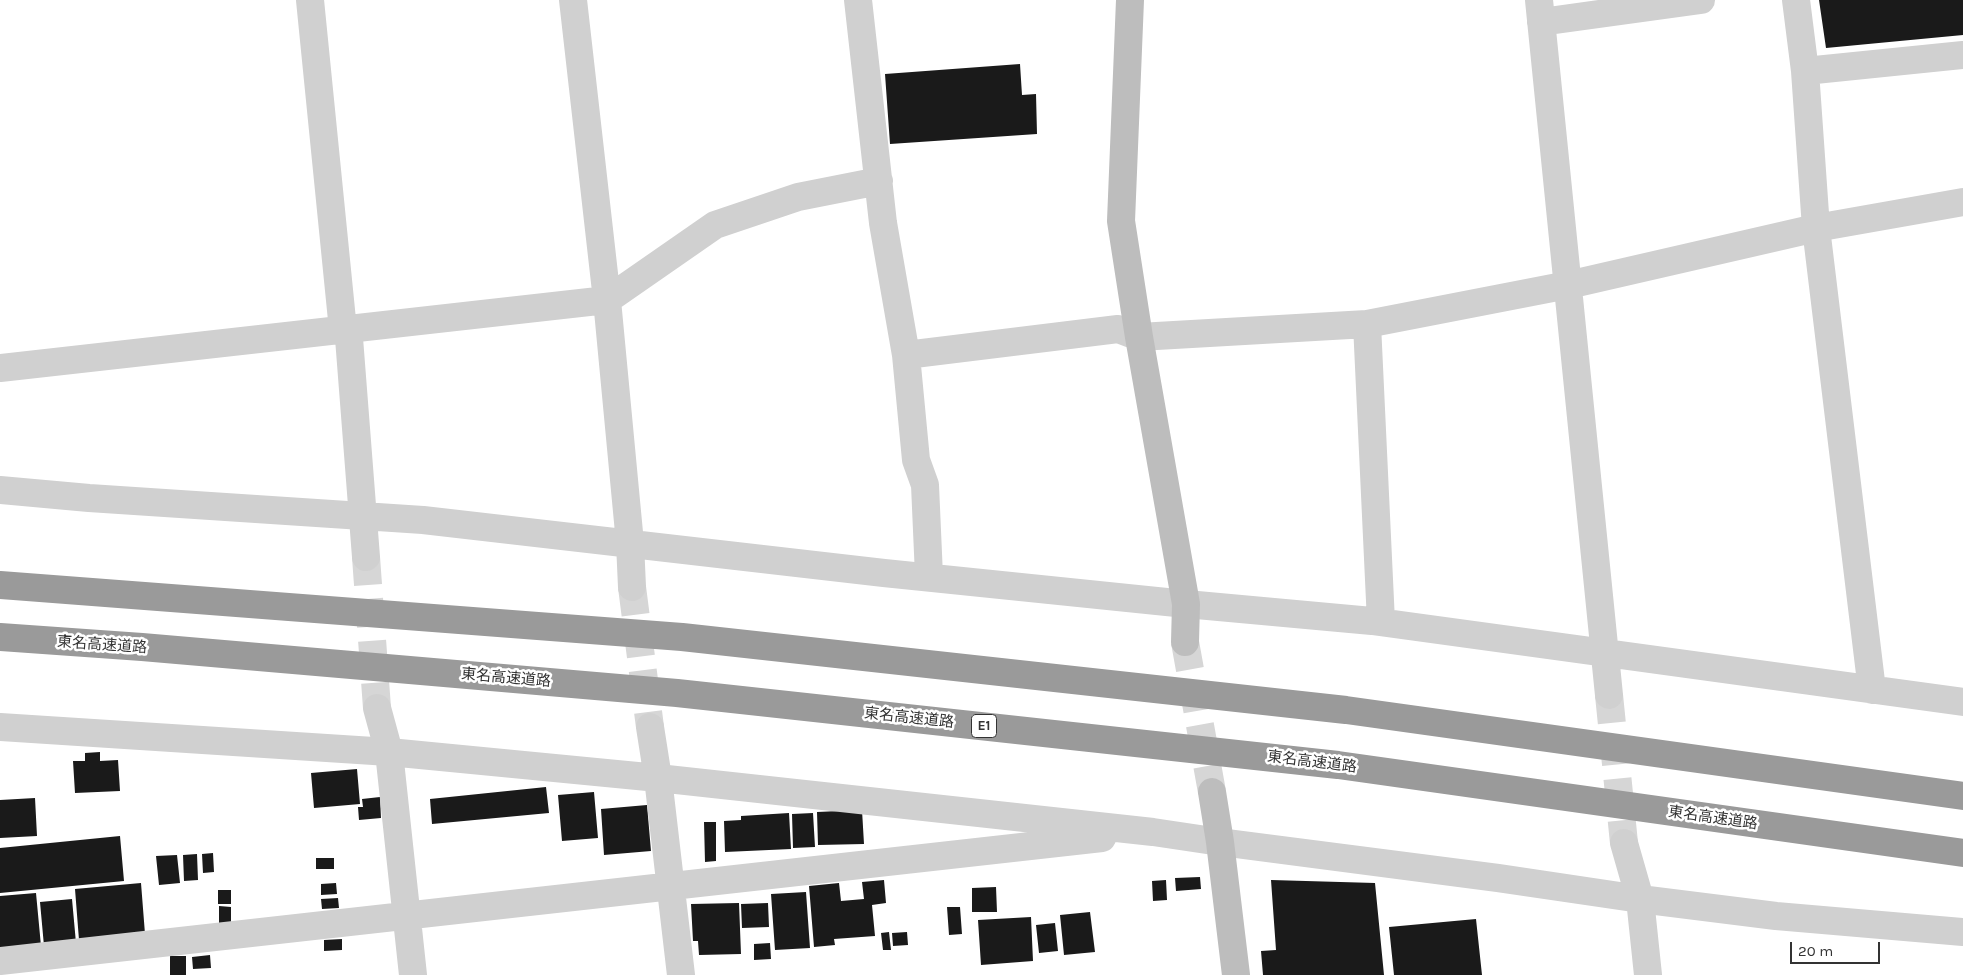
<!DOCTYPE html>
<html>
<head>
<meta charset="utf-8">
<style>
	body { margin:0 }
	#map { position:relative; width:1963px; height:975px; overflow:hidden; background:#fff; font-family:Karla,sans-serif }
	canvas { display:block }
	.scale { position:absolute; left:1790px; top:942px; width:90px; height:22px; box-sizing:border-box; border:2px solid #333; border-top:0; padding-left:6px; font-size:15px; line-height:18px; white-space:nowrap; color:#333; -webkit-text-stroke:4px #fff; paint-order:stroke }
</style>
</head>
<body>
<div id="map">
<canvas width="1963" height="975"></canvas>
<div class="scale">20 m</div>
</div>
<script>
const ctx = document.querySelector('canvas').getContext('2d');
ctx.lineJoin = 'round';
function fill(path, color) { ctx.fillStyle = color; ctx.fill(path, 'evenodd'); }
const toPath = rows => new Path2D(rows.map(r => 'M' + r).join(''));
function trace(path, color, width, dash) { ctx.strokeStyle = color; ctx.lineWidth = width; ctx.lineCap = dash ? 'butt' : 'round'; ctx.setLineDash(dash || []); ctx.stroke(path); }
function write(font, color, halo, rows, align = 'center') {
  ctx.font = font + ' Karla,"Noto Sans JP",sans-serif'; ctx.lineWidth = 5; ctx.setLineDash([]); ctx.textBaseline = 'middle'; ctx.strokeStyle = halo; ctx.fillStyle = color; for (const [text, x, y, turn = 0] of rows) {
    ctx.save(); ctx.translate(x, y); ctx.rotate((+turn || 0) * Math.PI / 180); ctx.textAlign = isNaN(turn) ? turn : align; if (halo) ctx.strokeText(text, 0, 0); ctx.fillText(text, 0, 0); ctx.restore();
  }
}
const building = toPath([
	[1819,0,1963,0,1963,35,1826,48],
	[1020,64,1022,95,1036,94,1037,134,890,144,885,74],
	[100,752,100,761,118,760,120,791,75,793,73,761,85,761,85,753],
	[357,769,360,804,314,808,311,773],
	[546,787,549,813,432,824,430,799],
	[594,792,598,838,562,841,558,795],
	[380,797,381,818,359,820,358,807,363,807,362,799],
	[35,798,37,836,0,838,0,800],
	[647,805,651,851,604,855,601,809],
	[862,810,864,844,818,845,817,812],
	[789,813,791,849,725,852,724,821,741,820,741,816],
	[813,813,815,847,793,848,792,814],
	[704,822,716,822,716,861,705,862],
	[120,836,124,881,0,893,0,848],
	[213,853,214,872,203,873,202,854],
	[197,854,198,880,184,881,183,855],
	[177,855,180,883,159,885,156,856],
	[316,858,334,858,334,869,316,869],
	[1200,877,1201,889,1176,891,1175,878],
	[884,880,886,903,872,905,875,936,834,939,835,945,814,947,809,886,839,883,841,901,864,899,862,882],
	[1166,880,1167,900,1153,901,1152,881],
	[1271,880,1375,883,1384,975,1263,975,1261,951,1276,950],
	[141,883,145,934,79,940,75,889],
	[336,883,337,894,321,895,321,884],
	[996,887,997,912,972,912,972,888],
	[218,890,231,890,231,904,218,904],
	[806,892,810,948,775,950,771,894],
	[36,893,41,946,0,950,0,896],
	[338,898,339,908,322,909,321,899],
	[72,899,76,943,44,946,40,902],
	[739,903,741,954,699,955,698,941,693,941,691,904],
	[768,903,769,927,742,928,741,904],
	[219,906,231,907,231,928,219,928],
	[947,907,960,907,962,934,949,935],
	[1090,912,1095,952,1064,955,1060,915],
	[1031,917,1033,961,981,965,978,920],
	[1476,919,1482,975,1394,975,1389,927],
	[1055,923,1058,951,1039,953,1036,925],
	[889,932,891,950,883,950,881,933],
	[907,932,908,945,893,946,892,933],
	[342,939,342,950,324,951,324,940],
	[770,943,771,959,754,960,754,944],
	[210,955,211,968,193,969,192,957],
	[170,956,186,956,186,975,170,975]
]);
const streetTunnel = toPath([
	[366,557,377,708],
	[632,587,650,727],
	[1609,695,1624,843]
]);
const secondaryTunnel = toPath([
	[1185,642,1212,792]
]);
const street = toPath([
	[310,0,343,330,349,338,366,557],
	[573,0,607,300,630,543,632,587],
	[858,0,883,223,906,355,916,460,925,485,929,576],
	[1539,0,1609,695],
	[1796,0,1805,71,1816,228,1872,690],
	[1541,22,1701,0],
	[1805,71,1963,55],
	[1367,324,1381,622],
	[906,355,1118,329,1139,337,1367,324,1568,285,1816,228,1963,202],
	[0,368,607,300,715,225,798,197,879,181],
	[0,490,89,498,423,520,884,573,1186,604,1372,621,1963,702],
	[377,708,389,752,413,975],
	[0,727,389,752,658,778,1153,832,1220,842,1498,878,1640,899,1776,916,1963,932],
	[650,727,658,778,681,975],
	[1624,843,1640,899,1648,975],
	[0,961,1102,838]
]);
const secondary = toPath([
	[1130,0,1121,221,1139,337,1186,604,1185,642],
	[1212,792,1220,842,1236,975]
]);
const highway = toPath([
	[0,585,682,637,1346,710,1963,796],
	[0,637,142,647,677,693,1338,765,1963,853]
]);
const shields = [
	[984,726,25]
];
const shieldNames = [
	["E1",984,726]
];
const streetNames = [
	["東名高速道路",102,645,4],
	["東名高速道路",506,678,5],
	["東名高速道路",909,718,6],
	["東名高速道路",1312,762,7],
	["東名高速道路",1713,818,8]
];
fill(building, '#1a1a1a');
trace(streetTunnel, '#d6d6d6', 28, [28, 14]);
trace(secondaryTunnel, '#d6d6d6', 28, [28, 14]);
trace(street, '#d0d0d0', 28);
trace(secondary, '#bdbdbd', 28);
trace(highway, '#9a9a9a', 28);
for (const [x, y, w] of shields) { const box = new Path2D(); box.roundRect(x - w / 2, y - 11.5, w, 23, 4); ctx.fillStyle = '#fff'; ctx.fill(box); trace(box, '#333', 1); }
write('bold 14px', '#333', null, shieldNames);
write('15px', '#333', '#fff', streetNames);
</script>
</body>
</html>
